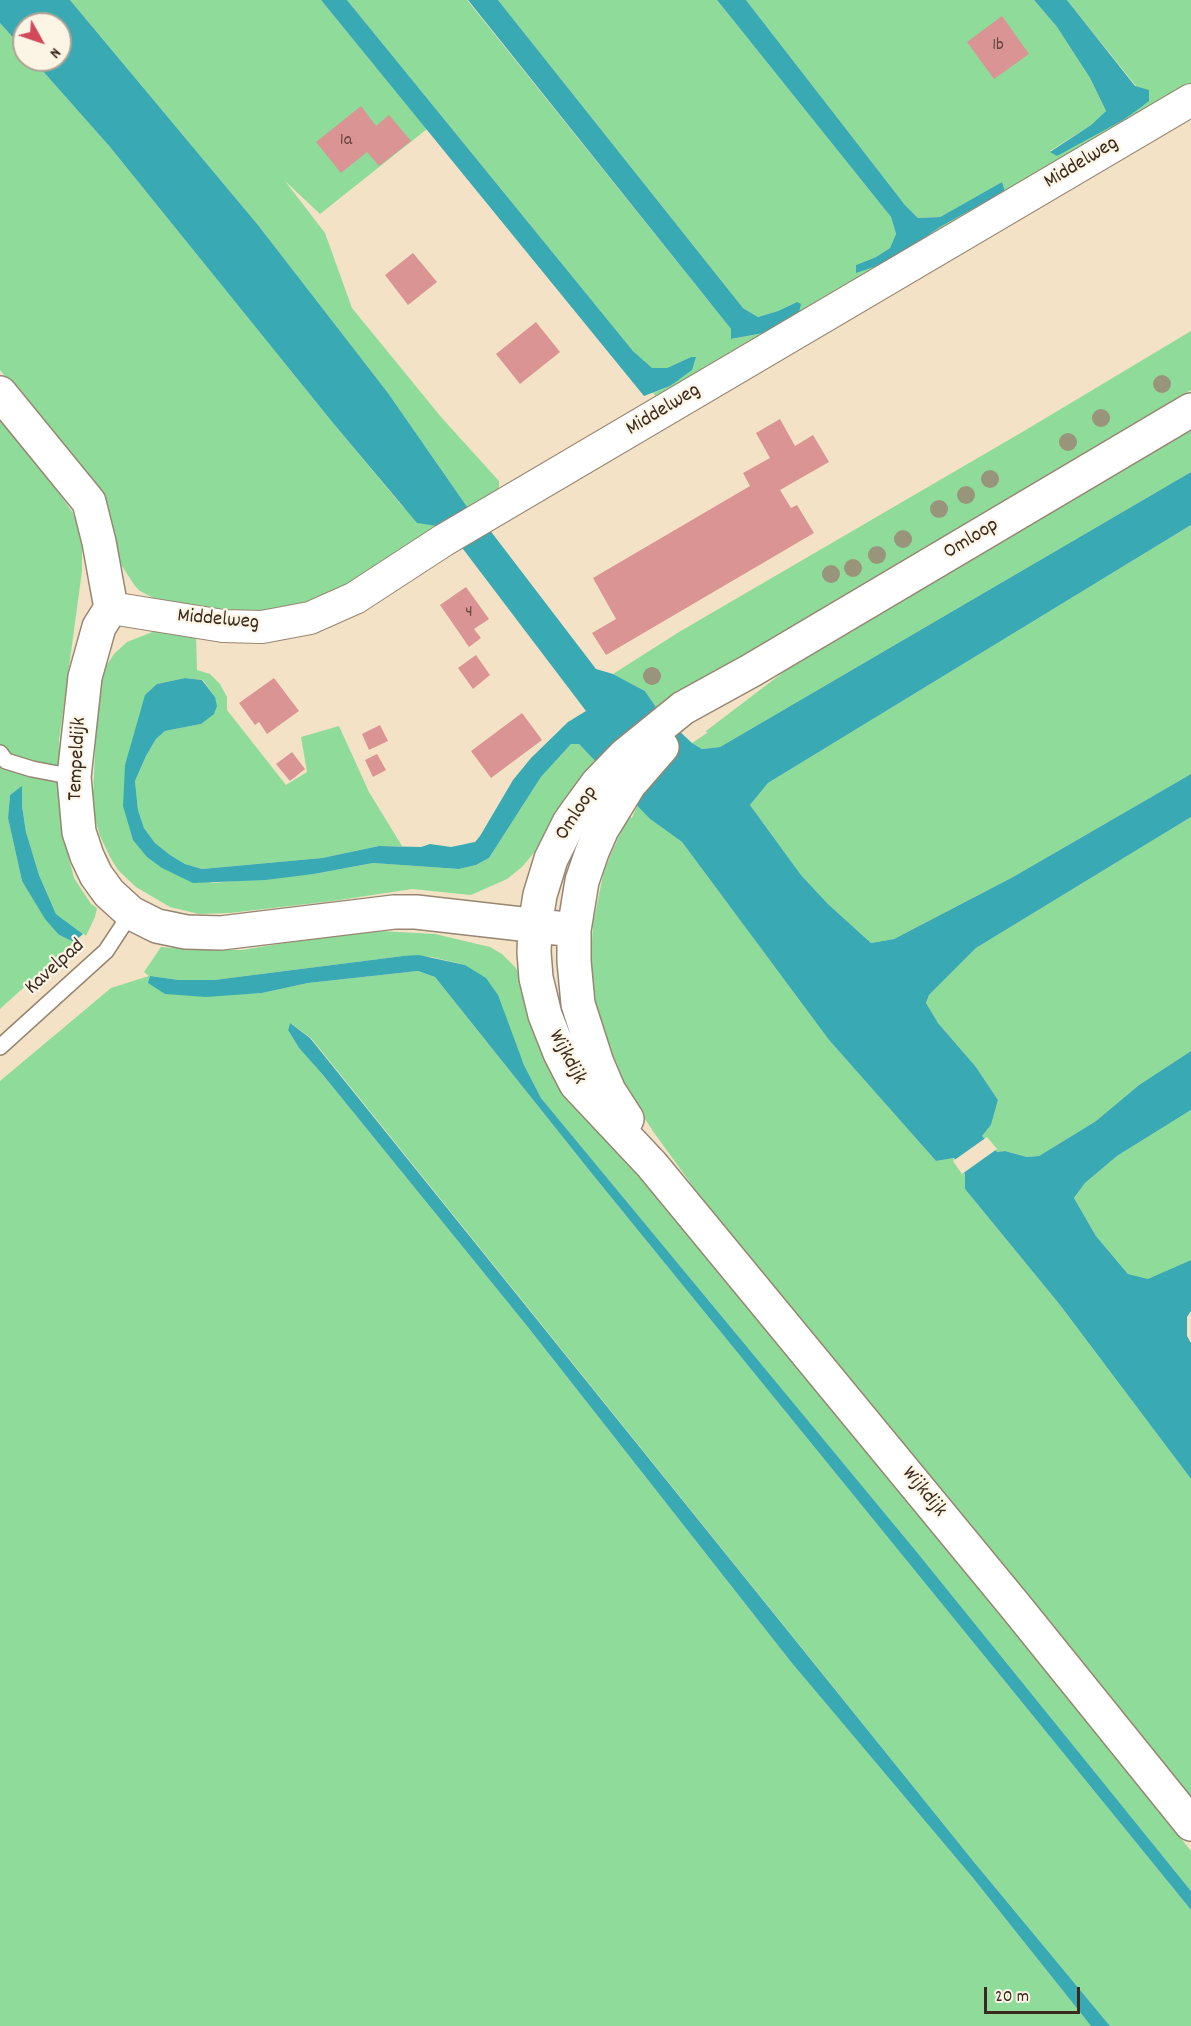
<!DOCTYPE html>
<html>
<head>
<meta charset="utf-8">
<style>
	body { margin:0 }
	#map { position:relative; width:1191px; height:2026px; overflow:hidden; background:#f3e2c6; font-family:Dekko,sans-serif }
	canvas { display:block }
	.north { position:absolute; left:12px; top:12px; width:60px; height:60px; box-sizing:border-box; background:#fcf5e5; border:2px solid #afa495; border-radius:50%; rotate:130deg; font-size:16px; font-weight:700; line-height:24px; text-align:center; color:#3b2a1e }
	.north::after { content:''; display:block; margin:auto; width:21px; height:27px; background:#d1495b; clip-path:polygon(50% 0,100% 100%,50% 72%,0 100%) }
	.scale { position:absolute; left:984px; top:1987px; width:96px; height:27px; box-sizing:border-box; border:3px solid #3b2a1e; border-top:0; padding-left:8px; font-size:18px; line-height:21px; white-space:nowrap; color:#3b2a1e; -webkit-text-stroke:4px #fcf5e5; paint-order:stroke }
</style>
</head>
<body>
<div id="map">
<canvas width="1191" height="2026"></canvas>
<div class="north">N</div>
<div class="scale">20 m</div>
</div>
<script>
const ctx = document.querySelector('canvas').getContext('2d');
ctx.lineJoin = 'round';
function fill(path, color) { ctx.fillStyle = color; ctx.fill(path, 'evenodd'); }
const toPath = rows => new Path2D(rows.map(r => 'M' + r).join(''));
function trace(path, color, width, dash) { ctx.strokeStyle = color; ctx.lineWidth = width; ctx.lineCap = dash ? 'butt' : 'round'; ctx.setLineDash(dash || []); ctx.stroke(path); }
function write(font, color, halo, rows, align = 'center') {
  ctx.font = font + ' Dekko,sans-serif'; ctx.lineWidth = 4.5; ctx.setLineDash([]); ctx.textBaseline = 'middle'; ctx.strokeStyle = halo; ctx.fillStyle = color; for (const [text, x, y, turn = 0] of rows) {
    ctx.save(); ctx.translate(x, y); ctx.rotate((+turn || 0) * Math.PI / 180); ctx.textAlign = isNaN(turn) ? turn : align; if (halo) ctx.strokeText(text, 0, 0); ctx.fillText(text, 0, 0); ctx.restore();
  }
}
const green = toPath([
	[70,0,321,0,427,129,320,214,285,181,325,233,352,308,441,417,499,481,499,496,470,511,388,393,258,225],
	[347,0,467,0,731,329,732,339,764,333,797,302,778,311,758,317,743,308,498,0,717,0,891,217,896,234,890,248,876,257,856,265,891,261,940,227,1005,191,1002,182,940,217,918,218,905,205,746,0,1034,0,1057,27,1090,78,1106,111,1091,125,1050,151,1057,156,1136,86,1067,0,1191,0,1191,91,659,400,653,393,670,386,691,357,667,368,651,368,633,351],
	[0,23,24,50,24,60,33,60,110,147,333,423,403,507,437,526,418,546,332,593,290,607,254,612,185,605,159,601,140,591,135,586,120,563,102,498,0,370],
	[1191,331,1191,390,720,671,660,713,645,691,613,674,679,632,1024,431],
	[0,420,53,485,73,513,82,540,82,571,59,741,60,823,74,878,91,904,97,908,95,917,86,936,56,914,39,875,26,832,22,806,22,787,10,795,8,818,22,881,59,935,74,942,0,1009],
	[1191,427,1191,472,720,747,702,749,692,743,707,733,706,731,802,658],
	[1191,525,1191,774,1013,877,894,939,871,943,828,904,801,875,750,805,768,783],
	[160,629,196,633,197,670,210,674,220,684,227,697,227,710,286,785,307,772,301,737,339,726,369,792,402,846,379,846,322,858,202,869,185,864,169,855,155,843,144,828,138,810,135,781,146,756,156,739,165,731,201,724,215,697,203,680,185,678,157,684,125,765,133,840,212,883,314,874,373,863,459,869,476,865,489,858,541,777,571,744,579,744,597,763,538,848,522,867,507,879,471,895,412,889,333,901,230,913,199,914,170,907,136,887,118,870,110,857,100,836,94,815,93,794,98,688,104,669,114,654,127,642],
	[638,804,650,819,682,842,829,1040,936,1161,953,1158,965,1174,965,1189,1060,1305,1191,1479,1191,1799,715,1217,655,1134,629,1095,616,1071,598,1021,593,993,591,958,593,924,604,870,628,816,632,818],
	[1191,817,1191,1051,1139,1085,1096,1121,1039,1156,1027,1157,1005,1151,997,1152,982,1136,991,1125,998,1100,976,1067,938,1023,926,1004,929,995,976,948],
	[363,930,435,934,473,943,490,947,502,954,515,967,661,1196,1191,1851,1191,1891,916,1551,541,1098,524,1065,507,1022,465,965,432,957,403,956,214,980,179,980,150,976,242,994,262,993,308,983,418,971,435,977,593,1175,1191,1910,1191,2026,1110,2026,974,1862,311,1038,290,1023,288,1030,299,1048,323,1075,527,1326,791,1662,973,1878,1091,2026,0,2026,0,1081,111,988,149,976,144,972,161,947,199,950,242,950],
	[1191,1110,1191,1260,1148,1280,1128,1274,1096,1236,1074,1198,1085,1183,1117,1156]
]);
const water = toPath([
	[0,0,70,0,258,225,388,393,470,511,437,526,417,523,333,423,110,147,33,60,60,60,60,24,24,24,24,50,0,23],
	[321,0,347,0,633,351,652,368,667,368,691,357,696,357,692,370,670,386,644,396],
	[468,0,498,0,743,308,758,317,778,311,797,302,801,304,799,312,764,333,731,339,731,329],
	[717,0,746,0,905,205,918,218,940,217,1002,182,1005,191,940,227,891,261,856,273,856,265,876,257,890,248,896,234,891,217],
	[1034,0,1067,0,1135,86,1149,90,1149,101,1140,108,1123,120,1057,156,1050,152,1091,125,1106,111,1090,78,1057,27],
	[1191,472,1191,525,768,783,750,805,801,875,828,904,871,943,894,939,1013,877,1191,774,1191,817,976,948,929,995,926,1003,938,1023,976,1067,998,1100,991,1125,982,1136,997,1152,1005,1151,1027,1157,1039,1156,1096,1121,1139,1085,1191,1051,1191,1110,1117,1156,1085,1183,1074,1198,1096,1236,1128,1274,1148,1279,1191,1260,1191,1311,1187,1317,1187,1336,1191,1343,1191,1479,1060,1305,965,1189,965,1174,954,1158,936,1161,829,1040,682,842,650,819,579,744,571,744,541,777,489,858,476,865,459,869,373,863,314,874,265,880,193,883,162,868,147,857,133,840,123,806,125,765,145,695,157,684,185,678,202,680,215,697,217,706,214,714,201,724,165,731,156,739,146,756,135,781,138,810,144,828,155,843,170,855,185,864,202,869,322,858,379,846,421,847,430,844,451,847,475,842,480,836,513,780,531,758,568,722,586,711,460,545,489,529,596,669,613,674,645,691,660,713,692,743,702,749,720,747],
	[22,786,22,806,26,832,39,875,56,914,83,934,74,942,59,935,45,919,22,881,8,818,10,795],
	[419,955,465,965,486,978,498,995,524,1065,541,1098,916,1551,1191,1891,1191,1910,593,1175,435,977,418,971,308,983,262,993,206,997,165,994,148,983,150,976,179,980,214,980,403,956],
	[290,1023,310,1038,974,1862,1110,2026,1091,2026,973,1878,791,1662,527,1326,323,1075,299,1048,288,1030]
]);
const pier = toPath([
	[987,1137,997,1149,962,1174,953,1161]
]);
const building = toPath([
	[1002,16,1029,54,994,79,967,42],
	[361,106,376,126,389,115,411,141,379,166,367,152,341,173,316,142],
	[413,253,437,282,408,305,385,275],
	[536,322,560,352,520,384,496,354],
	[780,419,795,446,813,435,829,462,780,490,791,508,797,505,814,533,606,655,592,633,616,619,593,578,750,486,743,473,770,458,756,433],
	[466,587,489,619,474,629,481,638,469,647,440,605],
	[476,655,490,675,473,689,458,668],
	[274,678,299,711,267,734,259,722,255,725,239,703],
	[522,713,542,740,491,778,471,751],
	[380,725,388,741,369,750,362,734],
	[292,752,305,769,290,781,276,764],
	[377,754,386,770,373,777,365,760]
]);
const lane = toPath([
	[0,753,6,761,32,769,74,777],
	[0,1047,106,951,131,913]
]);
const street = toPath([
	[111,608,223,626,262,627,310,618,355,598,444,540,1191,100]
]);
const secondary = toPath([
	[0,393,89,502,99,542,111,608,99,627,85,677,74,777,79,832,87,856,96,875,109,893,131,913,157,926,186,932,221,933,394,912,416,912,574,930],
	[1191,410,752,670,683,708,625,755,597,784,578,810,569,823,551,859,540,895,535,926,534,952,536,978,545,1015,560,1053,576,1084,652,1165,1016,1607,1191,1824],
	[627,1119,609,1091,597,1063,578,1004,574,961,574,930,582,881,592,852,602,829,629,785,662,747]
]);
const trees = [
	[1162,384],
	[1101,418],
	[1068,442],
	[990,479],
	[966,495],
	[939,509],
	[903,539],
	[877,555],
	[853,568],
	[831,574],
	[652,676]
];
const numberNames = [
	["1b",998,47],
	["1a",346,142],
	["4",469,614]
];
const streetNames = [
	["Middelweg",1082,164,-31],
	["Middelweg",664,411,-31],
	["Omloop",972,540,-31],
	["Middelweg",218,621,5],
	["Tempeldijk",79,759,-87],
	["Omloop",578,814,-57],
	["Kavelpad",56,968,-42],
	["Wijkdijk",566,1058,62],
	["Wijkdijk",923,1493,51]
];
fill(green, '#8fdc9a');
fill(water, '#39aab4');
fill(pier, '#f3e2c6');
fill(building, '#da9493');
trace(lane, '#978672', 18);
trace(street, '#978672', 34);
trace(secondary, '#978672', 36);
trace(lane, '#fff', 15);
trace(street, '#fff', 32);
trace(secondary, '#fff', 33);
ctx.fillStyle = '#99957b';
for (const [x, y] of trees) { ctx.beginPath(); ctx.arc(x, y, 9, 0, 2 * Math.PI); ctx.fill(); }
write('18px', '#63443b', null, numberNames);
write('21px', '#3b2a1e', '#fcf5e5', streetNames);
</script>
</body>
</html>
